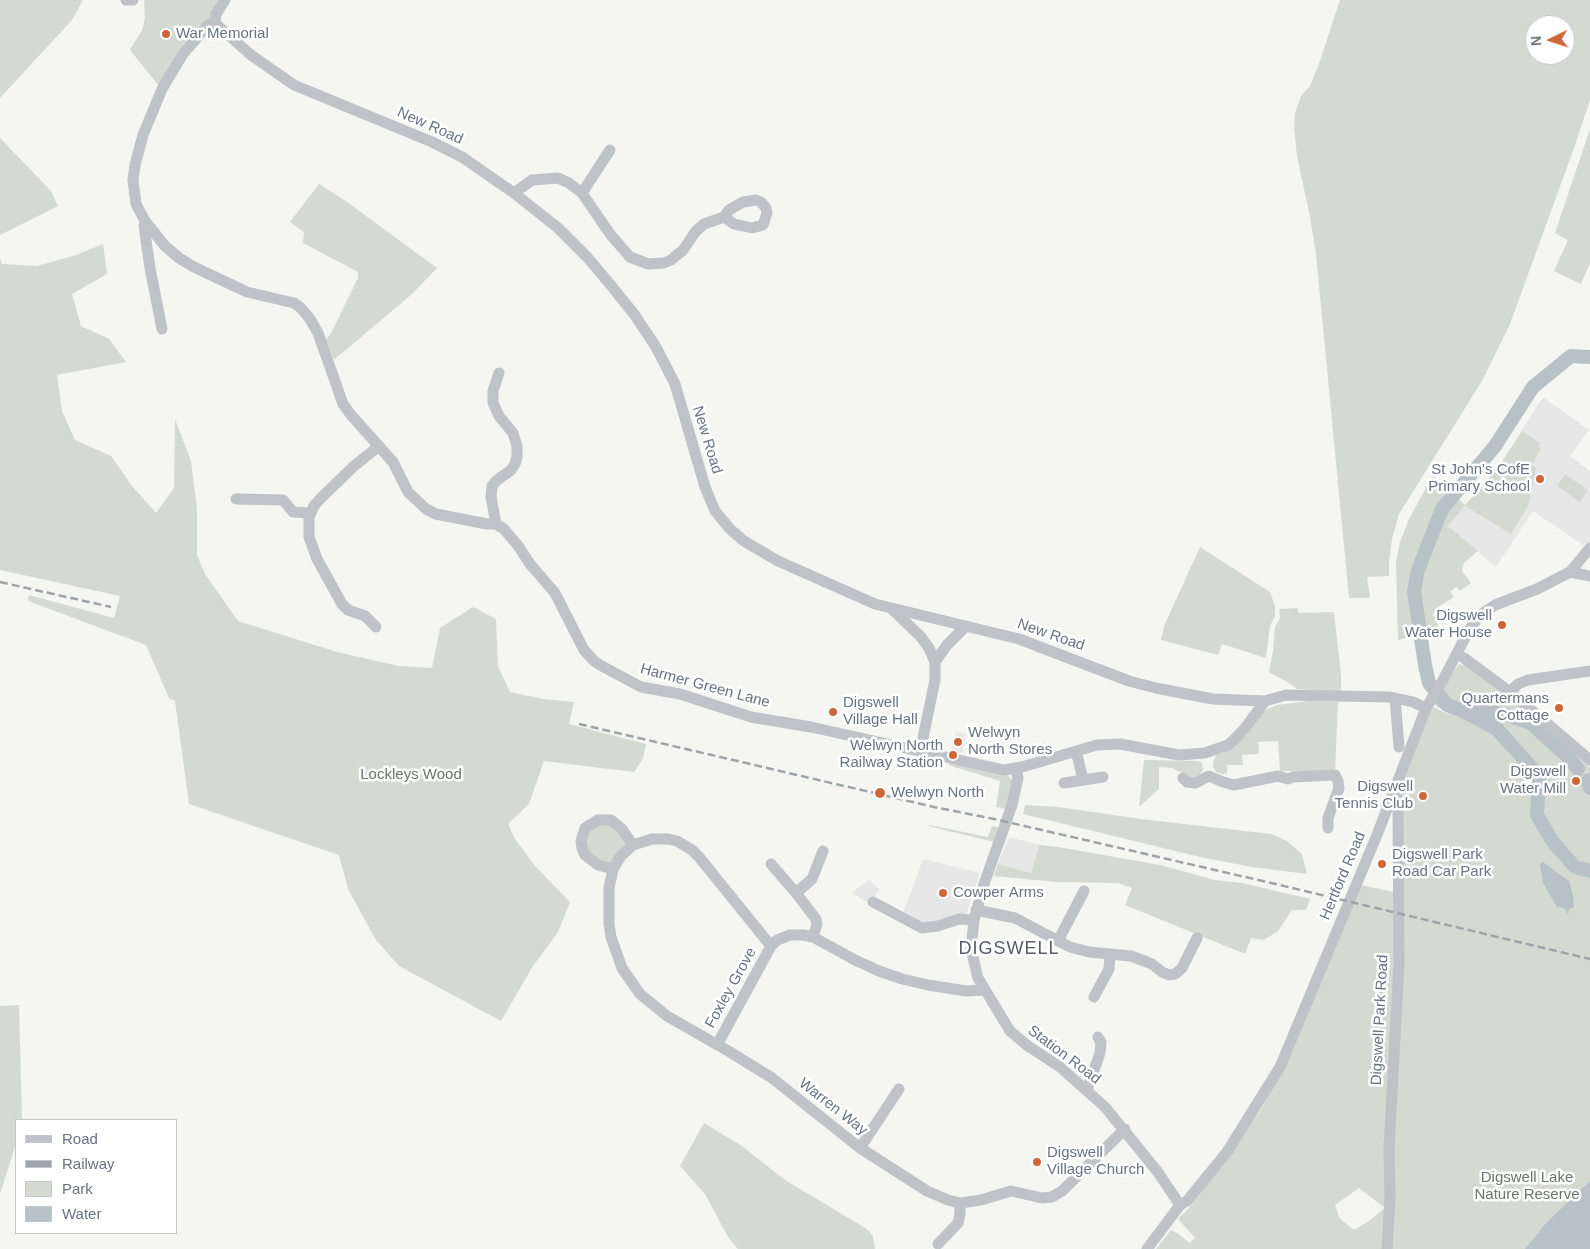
<!DOCTYPE html>
<html>
<head>
<meta charset="utf-8">
<style>
	body { margin:0 }
	#map { position:relative; width:1590px; height:1249px; overflow:hidden; background:#f5f5f2; font-family:Helvetica,sans-serif }
	canvas { display:block }
	.legend { position:absolute; left:15px; top:1119px; width:162px; height:115px; box-sizing:border-box; background:#fff; border:1px solid #c3c7cc; margin:0; padding:6px 9px; list-style:none; font-size:15px; color:#687480 }
	.legend li { display:flex; align-items:center; gap:10px; height:25px }
	.legend b { width:25px; border:1px solid #c3c7cc }
	.north { position:absolute; left:1525px; top:15px; width:50px; height:50px; box-sizing:border-box; background:#fff; border:1px solid #c3c7cc; border-radius:50%; rotate:266deg; font-size:14px; font-weight:700; line-height:20px; text-align:center; color:#687480 }
	.north::after { content:''; display:block; margin:auto; width:18px; height:22px; background:#cf6639; clip-path:polygon(50% 0,100% 100%,50% 72%,0 100%) }
</style>
</head>
<body>
<div id="map">
<canvas width="1590" height="1249"></canvas>
<ul class="legend">
<li><b style="height:6px;background:#bfc2c6"></b>Road</li>
<li><b style="height:6px;background:#9fa4a9"></b>Railway</li>
<li><b style="height:14px;background:#d4dad2"></b>Park</li>
<li><b style="height:14px;background:#b8c1c6"></b>Water</li>
</ul>
<div class="north">N</div>
</div>
<script>
const ctx = document.querySelector('canvas').getContext('2d');
ctx.lineJoin = 'round';
function fill(path, color) { ctx.fillStyle = color; ctx.fill(path, 'evenodd'); }
const toPath = rows => new Path2D(rows.map(r => 'M' + r).join(''));
function trace(path, color, width, dash) { ctx.strokeStyle = color; ctx.lineWidth = width; ctx.lineCap = dash ? 'butt' : 'round'; ctx.setLineDash(dash || []); ctx.stroke(path); }
function write(font, color, halo, rows, align = 'center') {
  ctx.font = font + ' Helvetica,sans-serif'; ctx.lineWidth = 5; ctx.setLineDash([]); ctx.textBaseline = 'middle'; ctx.strokeStyle = halo; ctx.fillStyle = color; for (const [text, x, y, turn = 0] of rows) {
    ctx.save(); ctx.translate(x, y); ctx.rotate((+turn || 0) * Math.PI / 180); ctx.textAlign = isNaN(turn) ? turn : align; if (halo) ctx.strokeText(text, 0, 0); ctx.fillText(text, 0, 0); ctx.restore();
  }
}
const built = toPath([
	[1543,397,1589,430,1570,456,1590,471,1590,542,1586,547,1533,511,1496,567,1448,526,1496,471],
	[956,732,966,734,962,753,952,750],
	[1009,837,1039,845,1031,873,998,864],
	[923,859,980,873,966,915,927,925,903,912,913,887],
	[869,879,879,889,875,897,869,903,852,893]
]);
const green = toPath([
	[0,0,83,0,72,20,0,98],
	[144,0,225,0,163,88,158,85,130,50,143,28,145,17],
	[1340,0,1590,0,1590,100,1574,148,1510,324,1482,381,1399,514,1392,539,1389,562,1389,576,1367,577,1370,598,1349,598,1316,254,1310,217,1297,156,1294,128,1295,113,1301,96,1310,86,1320,61],
	[1535,25,1565,25,1565,55,1535,55],
	[1590,129,1590,263,1581,284,1554,271,1568,240,1555,233],
	[0,138,51,191,58,206,0,235],
	[319,184,347,202,437,268,412,294,334,360,326,340,331,333,358,278,358,272,303,243,304,232,290,222],
	[103,244,107,274,72,294,81,326,109,339,126,362,57,375,62,411,75,440,111,456,132,486,156,513,174,488,175,419,191,461,197,508,197,555,205,574,238,621,337,652,399,666,432,668,440,628,473,607,496,619,498,666,510,692,543,699,574,702,569,724,646,744,643,758,634,772,544,761,529,804,508,824,515,839,536,867,570,902,558,932,533,966,501,1021,399,966,376,940,348,889,339,855,189,804,175,701,169,698,146,645,28,601,29,595,114,618,120,596,0,570,0,258,2,264,37,266,76,255],
	[1522,431,1540,443,1538,447,1541,449,1532,464,1536,468,1529,504,1511,534,1465,506,1448,526,1478,551,1464,563,1462,571,1471,583,1460,591,1456,587,1450,592,1454,597,1438,607,1439,609,1432,614,1437,620,1438,629,1424,634,1398,640,1396,562,1400,542,1409,519,1428,484,1433,476,1465,505,1496,471],
	[1565,474,1588,490,1580,502,1557,486],
	[1200,547,1270,592,1275,606,1275,616,1270,626,1266,658,1222,644,1218,655,1161,640,1164,626],
	[1298,608,1298,613,1334,612,1341,675,1341,692,1297,689,1294,686,1269,672,1273,651,1275,627,1280,618,1279,609],
	[1459,664,1471,667,1510,695,1560,743,1590,767,1590,1249,1391,1249,1394,1144,1404,893,1401,780,1431,706,1452,716,1433,704],
	[1534,768,1541,776,1538,797,1521,777],
	[1309,701,1338,702,1335,771,1280,771,1278,741,1258,742,1259,754,1242,755,1243,765,1227,765,1227,773,1222,774,1216,772,1213,767,1213,763,1216,755,1223,753,1263,711,1277,705],
	[1144,760,1198,761,1202,763,1203,770,1199,775,1192,778,1172,768,1159,767,1159,789,1139,807],
	[949,762,1007,774,1013,782,1006,809,996,807,1000,781,948,765],
	[1025,805,1059,807,1141,819,1271,834,1287,841,1302,854,1307,874,1252,867,1200,857,1023,814],
	[609,822,627,843,610,865,588,853,585,834,593,825],
	[929,825,988,837,992,826,1002,828,998,843,928,826],
	[1039,845,1058,847,1160,865,1215,880,1242,883,1310,899,1306,910,1292,910,1278,931,1264,940,1251,938,1245,954,1125,905,1132,888,1118,883,1056,882,994,876,998,864,1031,873],
	[1361,885,1394,892,1395,928,1384,1249,1156,1249,1171,1230,1177,1233,1190,1243,1195,1238,1178,1219,1188,1209,1227,1158,1260,1111,1284,1067],
	[1359,1188,1385,1208,1369,1221,1354,1230,1340,1219,1335,1205],
	[19,1005,22,1120,16,1120,16,1144,0,1194,0,1006],
	[704,1123,742,1146,785,1180,867,1229,873,1236,875,1249,738,1249,728,1237,705,1194,680,1166]
]);
const water = toPath([
	[1543,862,1569,881,1573,895,1574,907,1569,909,1568,915,1564,908,1557,907,1543,883,1540,864],
	[1590,1181,1590,1249,1525,1249,1547,1222]
]);
const river = toPath([
	[1590,357,1571,356,1533,387,1495,446,1442,509,1418,570,1414,591,1425,665,1429,683,1447,705,1461,710,1497,729,1539,776,1537,815,1553,842,1575,867,1590,871],
	[1464,710,1482,710,1507,715,1531,723,1569,758,1578,769],
	[1588,780,1590,788]
]);
const minor = toPath([
	[126,0,133,0],
	[215,23,208,25,183,54,162,89,143,135,135,165,133,180,136,204,145,221,165,246,179,258,194,267,247,292,294,303,301,308,310,319,318,333,343,404,351,415,393,462,408,492,426,509,436,514,487,524,496,524,504,529,519,547,530,564,555,593,584,650,594,661,600,665,641,687,680,694,751,717,811,727,1004,770,1022,767,1097,745,1120,744,1179,755,1205,753,1228,745,1235,739,1245,728,1265,701,1286,695,1390,697,1413,702,1426,708],
	[215,23,251,55,294,85,432,142,462,157,514,193,558,228,587,257,609,283,634,314,656,347,675,384,705,487,715,511,731,530,744,541,778,561,875,604,1019,639,1129,681,1156,688,1213,699,1265,701],
	[215,23,216,14,225,0],
	[514,193,532,180,558,178,569,183,582,193,610,234,630,257,648,264,664,263,671,260,683,250,696,231,704,224,724,217,729,210,743,202,756,200,761,202,766,208,767,213,763,225,752,228,734,224,724,217],
	[582,193,610,150],
	[145,221,144,226,150,268,162,329],
	[236,499,283,500,293,512,311,513],
	[496,524,491,497,492,486,496,481,511,470,515,464,517,457,517,446,513,433,499,416,493,403,493,391,499,373],
	[1570,572,1590,576],
	[891,608,921,637,929,648,935,662],
	[376,627,365,616,348,610,342,604,317,559,309,537,309,517,314,506,320,499,354,466,379,446],
	[1464,658,1510,692,1590,760],
	[1510,692,1518,684,1528,680,1590,671],
	[1395,698,1399,747],
	[1076,751,1083,779],
	[920,752,935,680,935,662,947,645,966,626],
	[1016,769,1018,778,1012,805,984,884,974,920,971,949,978,978,1010,1031,1028,1046,1060,1067,1105,1107,1157,1171,1180,1205],
	[1183,778,1187,782,1195,783,1209,776,1223,782,1234,785,1278,776,1288,779,1293,777,1335,775,1338,781,1339,788,1328,818,1328,828],
	[1064,783,1103,777],
	[771,864,796,893,816,919,817,924,813,937],
	[613,869,598,865,585,855,582,848,581,841,585,828,598,820,611,820,622,829,633,845],
	[796,893,812,879,823,851],
	[873,902,922,928,938,926,959,919,974,920],
	[976,910,1015,918,1070,947,1089,952,1131,956,1152,964,1162,972,1169,975,1175,974,1182,968,1197,938],
	[1058,941,1084,891],
	[771,946,699,857,692,850,677,841,668,839,652,839,633,845,621,856,613,869,609,888,609,924,611,937,622,968,640,994,667,1016,730,1052,772,1078,860,1148,927,1191,948,1200,960,1203,981,1200,1011,1191,1042,1198,1052,1197,1062,1191,1125,1129],
	[1094,997,1109,969,1110,954],
	[717,1045,771,946,777,940,790,935,803,935,813,937,855,960,879,971,902,979,928,985,966,991,984,990],
	[1087,1090,1100,1053,1101,1042,1098,1037],
	[860,1148,899,1089],
	[938,1244,958,1223,960,1214,960,1203],
	[1147,1249,1180,1205,1187,1201,1227,1152,1280,1067,1377,835,1426,708,1443,680,1469,630,1480,615,1495,605,1537,589,1570,572,1590,548],
	[1387,1249,1390,1198,1389,1148,1399,964,1398,816,1398,799,1393,794]
]);
const rail = toPath([
	[0,582,111,607],
	[579,724,934,807,994,819,1267,882,1590,959]
]);
const markers = [
	[166,34,5,"#cf6639"],
	[1540,479,5,"#cf6639"],
	[1502,625,5,"#cf6639"],
	[1559,708,5,"#cf6639"],
	[833,712,5,"#cf6639"],
	[958,742,5,"#cf6639"],
	[953,755,5,"#cf6639"],
	[1576,781,5,"#cf6639"],
	[880,793,6,"#cf6639"],
	[1423,796,5,"#cf6639"],
	[1382,864,5,"#cf6639"],
	[943,893,5,"#cf6639"],
	[1037,1162,5,"#cf6639"]
];
const poiNames = [
	["War Memorial",176,34],
	["St John's CofE",1530,470,"right"],
	["Primary School",1530,487,"right"],
	["Digswell",1492,616,"right"],
	["Water House",1492,633,"right"],
	["Quartermans",1549,699,"right"],
	["Cottage",1549,716,"right"],
	["Digswell",843,703],
	["Village Hall",843,720],
	["Welwyn",968,733],
	["North Stores",968,750],
	["Welwyn North",943,746,"right"],
	["Railway Station",943,763,"right"],
	["Digswell",1566,772,"right"],
	["Water Mill",1566,789,"right"],
	["Digswell",1413,787,"right"],
	["Tennis Club",1413,804,"right"],
	["Welwyn North",891,793],
	["Digswell Park",1392,855],
	["Road Car Park",1392,872],
	["Cowper Arms",953,893],
	["Digswell",1047,1153],
	["Village Church",1047,1170]
];
const streetNames = [
	["New Road",430,126,24],
	["New Road",707,440,73],
	["New Road",1051,635,19],
	["Harmer Green Lane",705,686,15],
	["Hertford Road",1343,876,-67],
	["Foxley Grove",731,988,-61],
	["Digswell Park Road",1380,1020,-87],
	["Station Road",1064,1055,37],
	["Warren Way",833,1107,38]
];
const parkNames = [
	["Lockleys Wood",411,775],
	["Digswell Lake",1527,1178],
	["Nature Reserve",1527,1195]
];
const quarterNames = [
	["DIGSWELL",1009,949]
];
fill(built, '#e6e7e6');
fill(green, '#d4dad2');
fill(water, '#b8c1c6');
trace(river, '#b8c1c6', 14);
trace(minor, '#bfc2c6', 11);
trace(rail, '#9fa4a9', 2.5, [8, 4]);
for (const [x, y, r, color] of markers) { const dot = new Path2D(); dot.arc(x, y, r, 0, 2 * Math.PI); ctx.fillStyle = color; ctx.fill(dot); trace(dot, '#fff', 2); }
write('15px', '#687480', '#fff', poiNames, 'left');
write('15px', '#687480', '#fff', streetNames);
write('15px', '#687866', '#fff', parkNames);
ctx.letterSpacing = '1px';
write('18px', '#555d66', '#fff', quarterNames);
ctx.letterSpacing = '0px';
</script>
</body>
</html>
